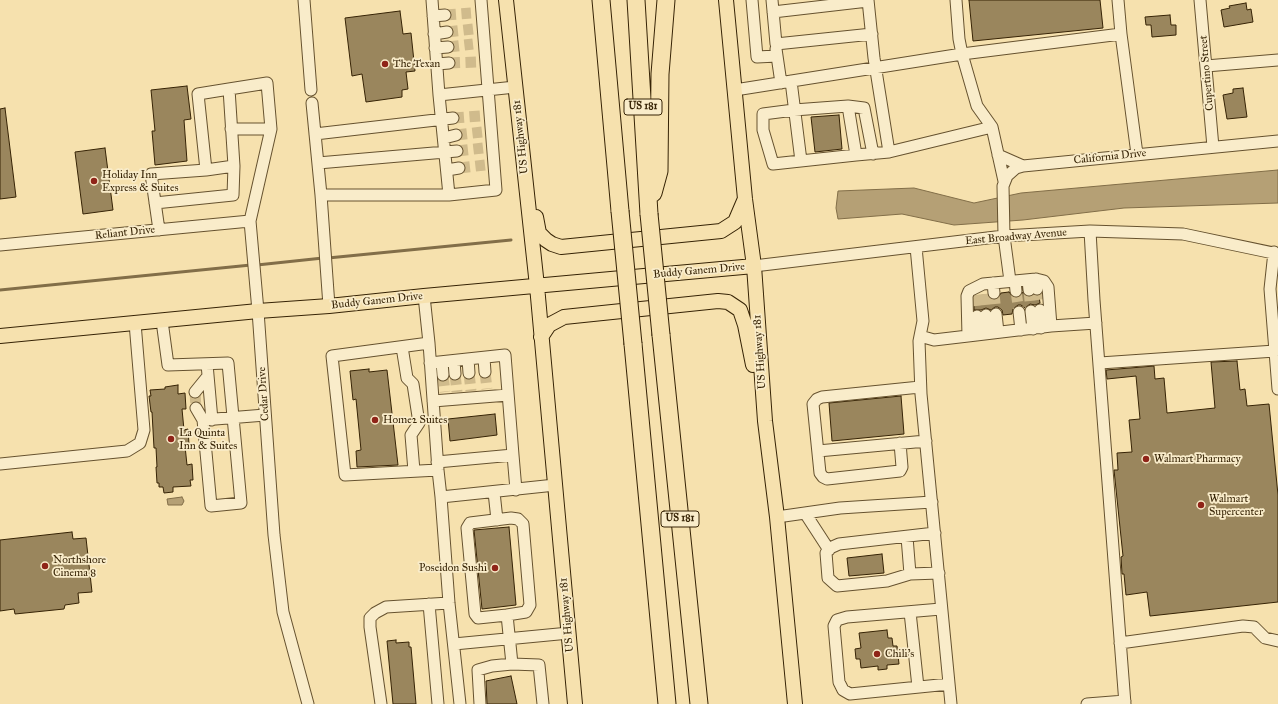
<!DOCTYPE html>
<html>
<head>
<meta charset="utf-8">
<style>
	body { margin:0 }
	canvas { display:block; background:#f6e1ae }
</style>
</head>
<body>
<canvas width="1278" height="704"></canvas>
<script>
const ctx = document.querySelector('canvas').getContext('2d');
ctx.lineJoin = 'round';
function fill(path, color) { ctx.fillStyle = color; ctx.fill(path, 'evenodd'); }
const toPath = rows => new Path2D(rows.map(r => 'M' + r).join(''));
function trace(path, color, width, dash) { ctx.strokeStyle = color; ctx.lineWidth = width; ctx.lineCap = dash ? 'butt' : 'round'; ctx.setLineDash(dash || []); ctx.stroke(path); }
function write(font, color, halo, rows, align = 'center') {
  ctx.font = font + ' "IM FELL Great Primer",serif'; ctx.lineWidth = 3.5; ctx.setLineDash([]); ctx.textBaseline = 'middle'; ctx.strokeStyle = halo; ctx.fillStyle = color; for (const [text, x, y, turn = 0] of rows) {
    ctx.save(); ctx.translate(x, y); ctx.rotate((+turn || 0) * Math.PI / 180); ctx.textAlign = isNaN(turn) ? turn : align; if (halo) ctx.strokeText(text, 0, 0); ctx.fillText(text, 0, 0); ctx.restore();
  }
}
const water = toPath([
	[1278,170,1278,203,1124,208,1023,220,954,225,902,214,838,219,836,208,838,191,914,188,974,203,1021,193,1278,170],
	[182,497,184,501,182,505,168,505,167,499,182,497]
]);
const stream = toPath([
	[328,258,511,240],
	[257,265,323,258],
	[0,290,251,265]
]);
const building = toPath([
	[969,0,1100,0,1103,28,973,41,969,0],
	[1246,3,1247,10,1251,9,1253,22,1224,27,1221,10,1230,8,1229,6,1246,3],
	[400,11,403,34,411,33,415,71,406,72,408,89,402,90,402,97,366,102,362,74,352,76,345,18,400,11],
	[1170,15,1171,25,1176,25,1176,35,1152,37,1151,25,1146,25,1145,17,1170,15],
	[187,86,191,119,184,120,187,161,155,165,152,131,155,131,151,90,187,86],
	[1243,88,1247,117,1227,119,1223,95,1233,93,1233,89,1243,88],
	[5,108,16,197,0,199,0,109,5,108],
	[839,115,842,149,815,152,811,117,839,115],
	[105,148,113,210,83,214,75,152,105,148],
	[1009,292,1013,297,1016,298,1020,296,1023,292,1026,296,1039,296,1040,303,1035,305,1030,304,1025,308,1021,305,1018,305,1013,309,1012,314,1003,315,1002,310,998,307,995,307,991,310,986,308,981,310,974,310,974,296,987,295,991,299,995,300,998,298,1001,293,1009,292],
	[1237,361,1240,390,1245,389,1247,406,1269,404,1278,495,1278,602,1150,616,1147,592,1126,595,1124,574,1122,574,1121,557,1123,556,1114,470,1118,470,1117,453,1132,452,1129,420,1140,419,1136,376,1107,379,1106,370,1154,366,1155,379,1164,378,1167,413,1215,408,1211,362,1237,361],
	[369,369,369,372,387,370,398,465,357,467,356,451,361,450,356,399,353,400,350,371,369,369],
	[178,385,178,394,185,393,186,409,182,409,184,430,188,429,189,445,185,446,187,465,192,464,193,480,190,480,191,486,173,487,173,492,164,493,163,487,159,487,159,483,157,483,156,467,157,467,156,448,154,448,152,412,151,412,149,396,151,396,150,390,165,389,165,387,178,385],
	[901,396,904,434,832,441,829,403,901,396],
	[495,414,497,435,450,441,448,419,495,414],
	[509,527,516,605,482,609,474,530,509,527],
	[72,532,73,539,86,538,92,592,78,593,79,603,65,605,64,609,15,614,14,609,0,611,0,540,72,532],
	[882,554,884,573,849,576,847,558,882,554],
	[887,630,888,638,892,638,893,646,897,646,899,664,887,665,887,669,878,670,878,666,861,668,860,659,856,659,855,649,861,648,859,633,887,630],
	[396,640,396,643,409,642,409,647,411,647,416,704,393,704,387,641,396,640],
	[511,676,517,704,487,704,486,681,511,676]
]);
const minorTunnel = toPath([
	[445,15,471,13],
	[447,32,473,29],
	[448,47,473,44],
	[449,63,476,62],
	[453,118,480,116],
	[456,135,482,132],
	[457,151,483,148],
	[459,168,485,165],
	[1037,289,1040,310],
	[1029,290,1031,311],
	[1016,291,1019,312],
	[994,293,996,314],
	[984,294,986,315],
	[975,295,977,316],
	[485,372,487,389],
	[469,373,471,391],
	[455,374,457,392],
	[443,375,445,392],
	[195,392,196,408]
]);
const minor = toPath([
	[304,0,311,90],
	[432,0,439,95,515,87],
	[752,0,757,57,777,56],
	[772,0,776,44,872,34],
	[868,0,874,58,889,152],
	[956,0,959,39,962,54,977,106,992,127,1004,181],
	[1118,0,1121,34,1137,154],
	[1200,0,1213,147],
	[773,12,868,1],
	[433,16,445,15],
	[434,34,447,32],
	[435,48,448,47],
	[776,49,781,83],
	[437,64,449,63],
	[1206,66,1278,60],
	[791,81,801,161],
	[229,89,267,83,271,129,250,221,258,311,274,535,283,612,308,704],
	[735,90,962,54,1121,34],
	[439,95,449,195,496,190,481,0],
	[312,103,321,195,449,195],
	[848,106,864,108,873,154],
	[231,129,271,129],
	[315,134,453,118],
	[444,138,456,135],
	[856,155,848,106,794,110,763,114,763,130,773,164,856,155,889,152,992,127],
	[998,155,1023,166],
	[318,163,457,151],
	[447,170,459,168],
	[321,195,329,306],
	[155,203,233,195,234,166],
	[159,230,151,174,206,170,234,166,229,89,198,94,206,170],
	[1090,231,1094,300,1125,704],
	[0,245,250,221],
	[916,247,923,321,919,341,921,394,951,704],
	[1274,252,1270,289,1278,389],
	[754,266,1004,236,1090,231,1183,234,1278,254],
	[1036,279,1037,289],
	[1028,280,1029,290],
	[1010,281,1004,236,1003,186,1007,176,1016,168,1023,166,1278,141],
	[1015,281,1016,291],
	[993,283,994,293],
	[424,296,429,343,438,470,441,497,555,485],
	[1040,310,1041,328],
	[1031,311,1033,329],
	[1019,312,1021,330],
	[996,314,998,332],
	[986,315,988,333],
	[977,316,979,334],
	[162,321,168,365,228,363,241,503,211,506,203,420,196,408],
	[920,336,934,340,968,336,967,296,969,291,983,284,1036,279,1044,281,1048,287,1051,326,1096,323],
	[968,336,1051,326],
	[429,343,332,356,345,475,438,470],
	[402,347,407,378,413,384,419,423,411,435,414,471],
	[484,358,485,372],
	[468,359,469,373],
	[454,361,455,374],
	[442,362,443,375],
	[430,363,505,355,513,455,437,462],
	[1100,363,1275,351],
	[207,364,212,420],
	[195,392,208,376],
	[433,401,508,395],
	[203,420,265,415],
	[900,443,902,467,900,471,827,479,823,477,820,473,813,404,817,399,822,397,920,387],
	[818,451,926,441],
	[513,455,516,490],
	[0,464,127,451,140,443,144,430,135,323],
	[494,492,497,520],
	[441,497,449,603,460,704],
	[805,513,829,550],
	[777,517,840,508,932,502],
	[935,533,839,544,830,548,826,553,828,578,837,586,887,581,910,574,939,573],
	[907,537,910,574],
	[429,604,438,704],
	[941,609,847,617,837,620,834,626,839,682,843,690,850,694,949,684],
	[910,612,918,687],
	[507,615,478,618,475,614,467,528,470,523,511,518,518,519,523,524,530,605,526,612,507,615,512,664],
	[1120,643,1243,626,1254,627,1265,638,1278,641],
	[454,644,569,633],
	[381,704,370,627,370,618,375,613,386,607,449,603],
	[480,704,478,670,492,666,512,664,539,665,543,704],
	[1087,704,1125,701]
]);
const major = toPath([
	[506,0,537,286,575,704],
	[726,0,745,199,754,266,765,421,777,517,795,704],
	[536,217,539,233,546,240,552,244,561,247,721,231,735,222,744,201],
	[0,336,258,311,329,306,424,296,754,266],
	[541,337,549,325,564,317,718,301,728,302,740,310,745,325,753,365]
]);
const highway = toPath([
	[601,0,620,211],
	[636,0,649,214],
	[653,193,659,171,660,74,666,0],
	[661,335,699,704],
	[633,344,667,704]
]);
const highwayBridge = toPath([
	[620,211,633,344],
	[649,214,661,335]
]);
const markers = [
	[385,64,4,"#8f2418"],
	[94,181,4,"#8f2418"],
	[375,420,4,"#8f2418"],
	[171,439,4,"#8f2418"],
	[1146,459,4,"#8f2418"],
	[1201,505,4,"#8f2418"],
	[45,566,4,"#8f2418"],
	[495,568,4,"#8f2418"],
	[877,654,4,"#8f2418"]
];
const shields = [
	[643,107,38],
	[680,519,38]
];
const shieldNames = [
	["US 181",643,107],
	["US 181",680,519]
];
const poiNames = [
	["The Texan",393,64],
	["Holiday Inn",102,175],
	["Express & Suites",102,188],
	["Home2 Suites",383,420],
	["La Quinta",179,433],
	["Inn & Suites",179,446],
	["Walmart Pharmacy",1154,459],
	["Walmart",1209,499],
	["Supercenter",1209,512],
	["Northshore",53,560],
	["Cinema 8",53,573],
	["Poseidon Sushi",487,568,"right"],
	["Chili's",885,654]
];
const streetNames = [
	["Cupertino Street",1207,73,-95],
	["US Highway 181",521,137,-96],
	["California Drive",1110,157,-6],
	["Reliant Drive",125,233,-6],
	["East Broadway Avenue",1016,237,-5],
	["Buddy Ganem Drive",699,271,-5],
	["Buddy Ganem Drive",377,301,-6],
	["US Highway 181",760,352,-94],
	["Cedar Drive",264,394,-94],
	["US Highway 181",567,615,-95]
];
fill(water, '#b5a075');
trace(water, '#826e48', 1);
trace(stream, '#826e48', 3);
fill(building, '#9a865d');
trace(building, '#362305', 1);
trace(minorTunnel, '#d0bb8c', 11, [11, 5.5]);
trace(minor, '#66522f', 13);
trace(major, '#362305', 16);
trace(highway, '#362305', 19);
trace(minor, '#f9ecca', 11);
trace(major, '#f6e1ae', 14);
trace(highway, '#f6e1ae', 17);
trace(highwayBridge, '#362305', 19, []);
trace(highwayBridge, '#f6e1ae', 17);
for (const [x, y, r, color] of markers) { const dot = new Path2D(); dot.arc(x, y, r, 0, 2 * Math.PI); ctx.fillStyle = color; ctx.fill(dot); trace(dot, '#f9ecca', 1.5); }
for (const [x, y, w] of shields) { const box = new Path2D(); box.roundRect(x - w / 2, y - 8, w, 16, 3); ctx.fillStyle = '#f9ecca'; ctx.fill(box); trace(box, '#362305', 1); }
write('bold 10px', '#362305', null, shieldNames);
write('11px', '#362305', '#f9ecca', poiNames, 'left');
write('11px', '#362305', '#f9ecca', streetNames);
</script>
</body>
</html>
